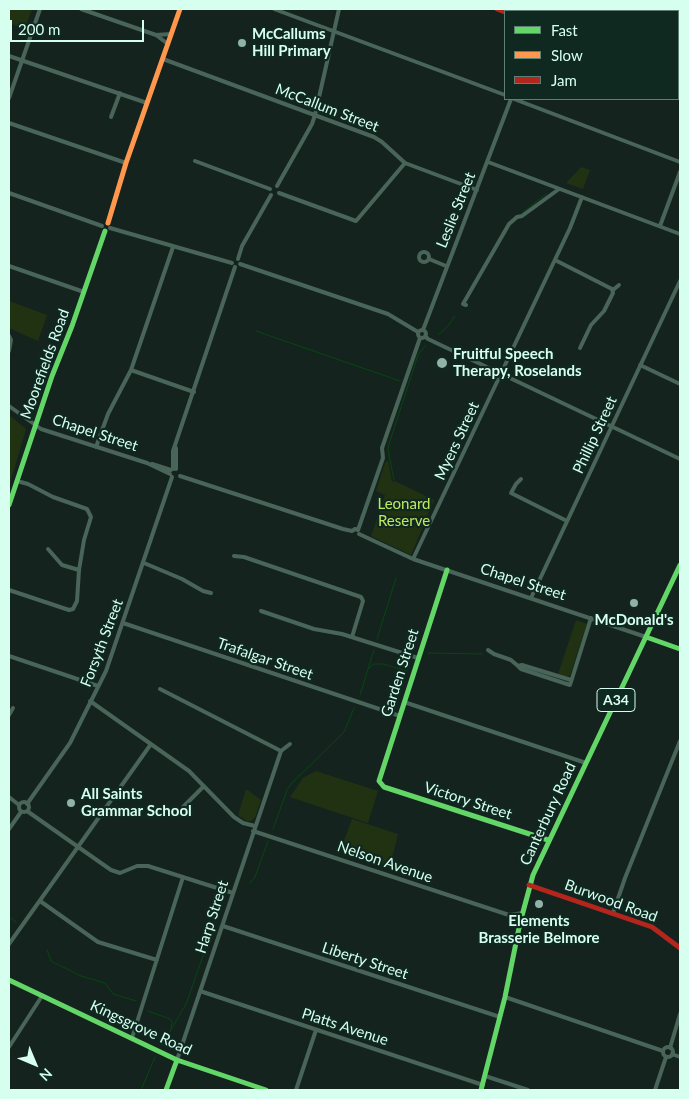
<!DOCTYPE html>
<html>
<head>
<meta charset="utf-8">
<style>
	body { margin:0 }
	#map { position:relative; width:689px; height:1099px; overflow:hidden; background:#15231f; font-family:Lato,sans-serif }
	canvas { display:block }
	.frame { position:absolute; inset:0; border:10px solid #d7fff0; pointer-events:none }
	.legend { position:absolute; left:504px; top:10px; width:175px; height:90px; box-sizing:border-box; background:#0f2921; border:1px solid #5f7f74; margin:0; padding:6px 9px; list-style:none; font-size:15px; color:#d7fff0 }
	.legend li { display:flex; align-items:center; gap:10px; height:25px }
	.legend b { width:25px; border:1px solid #5f7f74 }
	.north { position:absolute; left:10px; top:1039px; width:50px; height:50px; -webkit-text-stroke:4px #0f2921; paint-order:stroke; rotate:135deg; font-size:14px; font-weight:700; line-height:20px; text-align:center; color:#d7fff0 }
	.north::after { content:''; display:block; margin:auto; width:18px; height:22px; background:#d7fff0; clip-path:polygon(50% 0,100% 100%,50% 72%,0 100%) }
	.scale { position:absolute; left:10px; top:20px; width:134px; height:22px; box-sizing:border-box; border:2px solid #d7fff0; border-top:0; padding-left:6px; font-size:15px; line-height:18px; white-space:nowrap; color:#d7fff0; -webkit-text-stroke:4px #0f2921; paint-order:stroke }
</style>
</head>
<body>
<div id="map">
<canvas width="689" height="1099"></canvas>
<div class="frame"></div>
<ul class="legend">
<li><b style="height:6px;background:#63d668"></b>Fast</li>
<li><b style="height:6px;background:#ff974d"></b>Slow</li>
<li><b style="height:6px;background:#b3261e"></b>Jam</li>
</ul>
<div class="north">N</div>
<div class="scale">200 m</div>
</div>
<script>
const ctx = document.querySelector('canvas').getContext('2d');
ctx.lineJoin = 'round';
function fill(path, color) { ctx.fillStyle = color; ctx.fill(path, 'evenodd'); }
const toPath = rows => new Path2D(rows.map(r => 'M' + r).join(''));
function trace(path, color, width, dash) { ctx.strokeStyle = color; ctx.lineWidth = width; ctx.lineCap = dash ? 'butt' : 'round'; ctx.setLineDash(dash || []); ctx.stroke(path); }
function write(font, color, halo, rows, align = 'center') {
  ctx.font = font + ' Lato,sans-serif'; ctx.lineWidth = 4.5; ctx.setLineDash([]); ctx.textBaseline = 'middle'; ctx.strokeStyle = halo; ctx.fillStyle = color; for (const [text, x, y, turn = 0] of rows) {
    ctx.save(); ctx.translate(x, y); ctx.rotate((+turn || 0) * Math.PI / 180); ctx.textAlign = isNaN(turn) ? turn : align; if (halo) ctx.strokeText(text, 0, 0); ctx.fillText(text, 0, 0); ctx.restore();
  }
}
const green = toPath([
	[9,9,32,9,25,29,9,23],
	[581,167,590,170,583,189,566,183],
	[9,301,47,315,38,341,9,328],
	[9,415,26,429,9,487],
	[388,460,392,482,395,481,434,500,411,555,371,536,385,495,376,491,385,463],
	[576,620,587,624,570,675,567,677,558,674],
	[316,771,378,791,368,823,290,797,303,778],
	[246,789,261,800,255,817,251,821,247,821,238,815],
	[352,819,398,834,390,867,340,851]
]);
const stream = toPath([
	[522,213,546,194],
	[256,331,400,381],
	[438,335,447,327,455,316],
	[394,480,388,450,389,444,418,355,425,346],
	[377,639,396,578],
	[428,653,482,654],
	[368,669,374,650],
	[360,695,368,669,374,664,383,664,407,671],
	[273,829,287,790,291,784,344,732,354,708],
	[250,883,255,877,268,841],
	[9,917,16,922],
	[47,950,51,961,81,976,105,983,113,994,136,1001],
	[148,1011,170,1019,172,1022,171,1029],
	[162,1045,186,1004,216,919],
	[141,1090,155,1057]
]);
const street = toPath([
	[81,9,156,35,168,44],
	[274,9,505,95],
	[575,11,576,9],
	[156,35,171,34],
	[9,56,147,103],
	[163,59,374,137,382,142,405,163,477,190],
	[9,98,40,9],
	[514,99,680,162],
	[111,117,120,93],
	[9,123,126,163],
	[195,161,270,189],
	[488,162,680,234],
	[277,186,312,124,315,115,339,9],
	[9,193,102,226],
	[279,193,356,221,405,163],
	[660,226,680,172],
	[110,228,232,263],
	'419 257a5 5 0 1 1 10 0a5 5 0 1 1-10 0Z',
	[238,259,242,246,271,195],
	[429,259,446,266],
	[555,260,612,289,613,293,604,311,591,325,580,348],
	[240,264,388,314,418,332],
	[9,266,84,292],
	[613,290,619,285],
	[466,305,463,304,509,224,517,217,522,216,559,189],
	'418 334a4 4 0 1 1 8 0a4 4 0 1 1-8 0Z',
	[423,330,511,99],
	[9,336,11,340,9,351],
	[425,336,428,339,680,459],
	[640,365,680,384],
	[131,370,194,392],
	[9,406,41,429,147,463,170,474],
	[96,447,108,414,131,370,173,247],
	[176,448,176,469],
	[152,464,171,470],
	[173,469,173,451,235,267],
	[180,476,343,529,352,531,355,529,358,530],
	[521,479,516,484,511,493,567,521],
	[358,530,383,458,382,448,420,338],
	[359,534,413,559,646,637],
	[48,549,62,565,79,570],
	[234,556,244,557,361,597,363,601,352,637],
	[413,559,570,228,582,197],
	[144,563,182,579,203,591,211,593],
	[9,590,69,610,73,609,77,601,79,570,84,540,91,517,87,509,53,497,28,484,17,481],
	[531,598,680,281],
	[261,611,314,629,342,634,418,658],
	[123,623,400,716],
	[488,650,494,654,511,660,518,666],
	[9,656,98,686],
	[571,680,522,665,518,666,521,669,570,685,591,618],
	[160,689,281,751],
	[90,701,189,771,234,817,243,823,255,826],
	[404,702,586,763],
	[9,715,13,708],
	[281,751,290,744],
	[9,797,19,805],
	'19 807a5 5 0 1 1 10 0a5 5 0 1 1-10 0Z',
	[27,804,70,743,106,671,172,477],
	[183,807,204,786],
	[27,811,111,870,120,873,137,866,148,866,233,893],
	[9,829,21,812],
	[253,831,509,915,523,913],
	[40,901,98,942,157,960],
	[613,913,625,878,680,741],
	[509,915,520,923],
	[223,926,500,1017],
	[9,944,151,744],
	[200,991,483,1085],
	[505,997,663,1051],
	[132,1038,183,877],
	[9,1047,42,996],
	'663 1052a5 5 0 1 1 10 0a5 5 0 1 1-10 0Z',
	[670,1048,680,1014],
	[672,1054,680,1057],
	[177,1060,281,751],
	[485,1076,528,1090],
	[296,1090,316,1030],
	[655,1090,666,1057]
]);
const fast = toPath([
	[9,505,52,376,72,326,105,231],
	[447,570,379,781,384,787,548,840],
	[646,637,680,649],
	[9,980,177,1060,266,1090],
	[166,1090,177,1060],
	[481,1090,505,997,520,923,533,875,680,565]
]);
const slow = toPath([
	[108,223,126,163,180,9]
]);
const jam = toPath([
	[497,9,505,12],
	[678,77,680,78],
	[529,885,652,927,680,948]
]);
const markers = [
	[242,43,5,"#93b2a7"],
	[442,363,6,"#93b2a7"],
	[634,603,5,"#93b2a7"],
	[71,803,5,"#93b2a7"],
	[539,904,5,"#93b2a7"]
];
const shields = [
	[616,700,38]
];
const shieldNames = [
	["A34",616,700]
];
const poiNames = [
	["McCallums",252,34],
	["Hill Primary",252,51],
	["Fruitful Speech",453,354],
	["Therapy, Roselands",453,371],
	["McDonald's",634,620,"center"],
	["All Saints",81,794],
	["Grammar School",81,811],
	["Elements",539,921,"center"],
	["Brasserie Belmore",539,938,"center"]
];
const streetNames = [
	["McCallum Street",327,108,21],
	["Leslie Street",456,210,-68],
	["Moorefields Road",45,364,-70],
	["Chapel Street",95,433,18],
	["Phillip Street",595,435,-65],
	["Myers Street",457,441,-65],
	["Chapel Street",523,582,18],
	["Forsyth Street",102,643,-69],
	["Trafalgar Street",265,659,19],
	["Garden Street",400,673,-72],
	["Victory Street",468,801,18],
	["Canterbury Road",548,814,-65],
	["Nelson Avenue",385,862,19],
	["Burwood Road",611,901,20],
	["Harp Street",212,917,-72],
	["Liberty Street",365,961,18],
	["Platts Avenue",345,1027,18],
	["Kingsgrove Road",141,1028,25]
];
const parkNames = [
	["Leonard",404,504],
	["Reserve",404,521]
];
fill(green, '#213213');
trace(stream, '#084612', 1);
trace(street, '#496458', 4);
trace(fast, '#63d668', 5);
trace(slow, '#ff974d', 5);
trace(jam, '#b3261e', 5);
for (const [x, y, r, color] of markers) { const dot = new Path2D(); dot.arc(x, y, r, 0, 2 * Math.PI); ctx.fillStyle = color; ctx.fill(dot); trace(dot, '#0f2921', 2); }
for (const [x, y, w] of shields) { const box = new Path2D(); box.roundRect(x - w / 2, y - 11.5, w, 23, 4); ctx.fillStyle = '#0f2921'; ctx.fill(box); trace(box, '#d7fff0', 1); }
write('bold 14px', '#d7fff0', null, shieldNames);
write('bold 15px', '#d7fff0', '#0f2921', poiNames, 'left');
write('15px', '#d7fff0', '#0f2921', streetNames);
write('15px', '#c3e75b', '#0f2921', parkNames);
</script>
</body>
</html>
